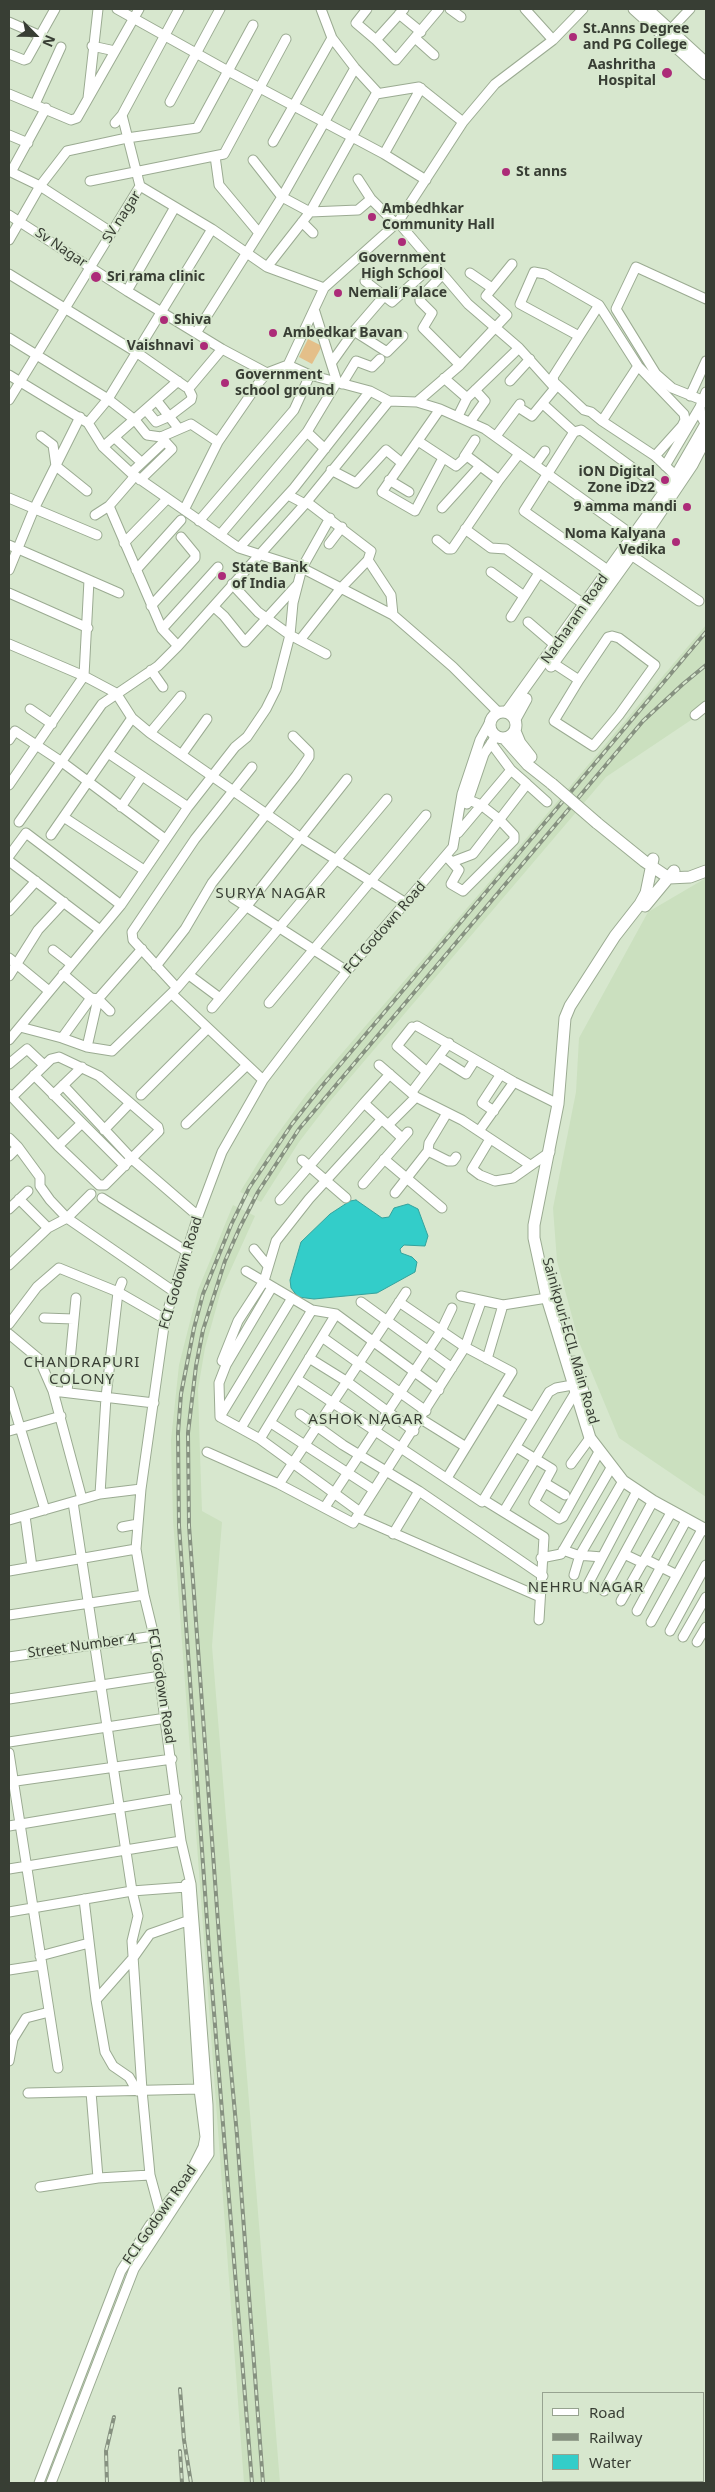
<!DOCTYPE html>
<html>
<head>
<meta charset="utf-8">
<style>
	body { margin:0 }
	#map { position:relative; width:715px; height:2492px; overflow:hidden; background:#d7e7ce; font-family:"Noto Sans",sans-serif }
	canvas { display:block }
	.frame { position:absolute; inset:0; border:10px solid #383e34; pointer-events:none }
	.legend { position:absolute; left:542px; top:2392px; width:162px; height:90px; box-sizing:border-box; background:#d7e7ce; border:1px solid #97a390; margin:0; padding:6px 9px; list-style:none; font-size:15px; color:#383e34 }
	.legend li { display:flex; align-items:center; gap:10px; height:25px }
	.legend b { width:25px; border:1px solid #97a390 }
	.north { position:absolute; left:10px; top:10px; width:50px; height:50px; -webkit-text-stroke:4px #d7e7ce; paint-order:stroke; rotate:113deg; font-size:14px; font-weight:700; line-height:20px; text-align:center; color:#383e34 }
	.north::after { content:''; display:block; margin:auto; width:18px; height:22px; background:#383e34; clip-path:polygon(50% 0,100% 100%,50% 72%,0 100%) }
</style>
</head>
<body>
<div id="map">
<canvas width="715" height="2492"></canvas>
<div class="frame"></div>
<ul class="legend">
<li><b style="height:6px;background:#fff"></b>Road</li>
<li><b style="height:6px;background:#869180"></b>Railway</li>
<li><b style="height:14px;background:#33cdc9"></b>Water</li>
</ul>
<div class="north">N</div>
</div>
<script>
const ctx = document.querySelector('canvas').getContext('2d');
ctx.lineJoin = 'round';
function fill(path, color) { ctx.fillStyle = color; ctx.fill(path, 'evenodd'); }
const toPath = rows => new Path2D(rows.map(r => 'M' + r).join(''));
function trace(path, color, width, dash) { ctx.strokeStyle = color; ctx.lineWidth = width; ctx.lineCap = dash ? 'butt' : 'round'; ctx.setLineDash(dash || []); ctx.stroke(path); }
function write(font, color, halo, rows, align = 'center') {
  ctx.font = font + ' "Noto Sans",sans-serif'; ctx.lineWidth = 4; ctx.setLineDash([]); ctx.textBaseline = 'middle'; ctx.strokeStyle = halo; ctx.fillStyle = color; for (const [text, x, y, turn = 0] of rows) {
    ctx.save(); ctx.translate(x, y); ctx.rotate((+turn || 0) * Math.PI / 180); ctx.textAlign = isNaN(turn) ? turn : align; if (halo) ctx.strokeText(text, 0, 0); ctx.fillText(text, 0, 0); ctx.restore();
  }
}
const built = toPath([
	[706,625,706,710,606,777,332,1099,299,1142,261,1202,240,1192,266,1150,306,1095,492,879],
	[706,878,706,1497,619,1438,579,1342,557,1261,553,1208,576,1092,579,1038,648,912],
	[233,1205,255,1216,221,1291,205,1348,198,1389,200,1454,202,1511,222,1522,212,1646,280,2483,244,2483,173,1520,171,1440,179,1365,198,1290]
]);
const green = toPath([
	[308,339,322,346,312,364,299,357]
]);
const water = toPath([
	[356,1200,382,1218,389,1217,394,1208,408,1204,418,1209,428,1236,425,1246,404,1245,400,1249,401,1253,412,1257,417,1262,415,1272,377,1293,314,1299,298,1297,291,1288,290,1280,301,1242,330,1214,350,1201,356,1200]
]);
const minor = toPath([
	[117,9,228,71,384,154,426,180],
	[321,9,332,38,355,68,378,93],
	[367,9,356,23,376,40],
	[404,9,376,40,396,60,439,9],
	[450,9,461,17],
	[525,9,553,40],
	[399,14,421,32],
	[9,22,41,36],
	[671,29,690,9],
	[415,38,434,55],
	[92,46,115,51],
	[9,54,24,60,27,59,55,9],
	[9,94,71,120,77,118,139,9],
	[88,98,98,9],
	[170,102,220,9],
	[35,104,61,47],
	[122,115,140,186],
	[115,123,122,115,179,9],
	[9,135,28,143],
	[273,142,332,38],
	[384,154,421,88],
	[215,156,219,185,259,233],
	[253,160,282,197,310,212,358,210,371,199],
	[9,171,40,186,111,232],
	[11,172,46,108],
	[358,179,371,199,396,224],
	[90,181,224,154,286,39],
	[9,215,127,291,222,349,267,373],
	[302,222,313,233],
	[398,222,468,304,519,348,555,388,532,416,518,407],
	[9,240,40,186,67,151,127,138,197,128,253,25],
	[267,267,310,212,376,94,419,87,463,122],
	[372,273,365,281,392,302,434,264],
	[470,273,492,288],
	[9,274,136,352,186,387,190,387,222,349],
	[442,275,420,298,420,301,432,313,423,328,460,365],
	[127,291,175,207],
	[354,331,387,352,403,336],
	[196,333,282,197,355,68],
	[579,336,520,304,534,272,545,274,599,305],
	[9,338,108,399,135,420,147,435,161,437,191,424,218,442],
	[332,362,354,331,385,295],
	[288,365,310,375,370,391,389,401,417,402,440,409,485,429,638,539],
	[638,366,684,414,685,420,682,426,655,456],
	[9,375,88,423,103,447,131,473,239,548,302,568,393,615,453,667,498,712],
	[444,378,467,398],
	[510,381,530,359],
	[342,384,356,361,372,367,380,359],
	[690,396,706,361],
	[9,400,140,186,212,229,267,267,324,288],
	[702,400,672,388,656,374,616,309,636,267,706,299],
	[157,401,179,429],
	[417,402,460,365,507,315,486,296,512,264],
	[543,404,574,432],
	[440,409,382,492,415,511,443,458],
	[146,410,156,422,170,416,191,400,192,396,188,388],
	[458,416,467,398,519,348],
	[602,421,638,366,599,305,553,377,554,382,584,410,591,412,602,421,655,456,676,476],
	[470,422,485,401,475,390],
	[88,423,108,399,212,229],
	[706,425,701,416,700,407,706,392],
	[307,432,325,449],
	[41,436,53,445,56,466,87,491],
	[496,436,520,404],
	[115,438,141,462],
	[418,441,456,466,467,456,499,480,452,549,448,549,437,540],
	[103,447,178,381],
	[464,457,475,440],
	[535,465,545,451],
	[665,466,700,407],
	[331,470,356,483,386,450,402,463],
	[131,473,165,441],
	[135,476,109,506,162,629],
	[140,480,172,449,161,437],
	[389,480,409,492],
	[499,480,519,454],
	[288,495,305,504],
	[9,498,97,535],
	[442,508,480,466],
	[184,510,218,442,260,381,267,373,288,365,324,288,398,222,463,122,495,84,553,40,583,9],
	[95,515,109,506],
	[199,521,294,410,310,375],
	[465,529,491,548,506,549,585,605],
	[220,535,307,432,337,382,315,312],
	[124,543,167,499],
	[329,544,342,527],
	[9,545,119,593],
	[239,548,294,488,370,391],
	[631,555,699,601],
	[368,560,391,595,393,615],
	[9,570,34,509,80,417],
	[136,570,181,520],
	[609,571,524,511,574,432,581,430,664,491],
	[491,572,524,596],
	[232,584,258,612,290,635,326,654],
	[9,593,88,628],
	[151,606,195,558,195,554,181,537],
	[214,607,224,616,245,642,297,585],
	[511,617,539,573],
	[528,622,556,646],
	[300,640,341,588,368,560,371,551,307,502],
	[9,644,84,676,116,693,132,718,150,733,301,838,406,903],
	[178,646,162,629,218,567],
	[553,663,579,680,608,637,612,636,619,638,655,665,619,715,593,746,554,721,579,680],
	[151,670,163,687],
	[30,709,52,724],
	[695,715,706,706],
	[150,733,181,696],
	[9,740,15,731,62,762,165,839],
	[108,753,188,807],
	[182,754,207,719],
	[527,784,547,802],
	[9,785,84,676,89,580],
	[467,804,484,754,496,736],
	[121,807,142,776],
	[65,818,144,870],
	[19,822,102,704,158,666,178,646,305,504,389,401],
	[458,833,511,770],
	[51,835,132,718],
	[9,856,26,833,121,905],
	[447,857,459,870,451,884,463,891,514,840,514,835,499,819,481,805,469,800],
	[9,861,100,930],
	[452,862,473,854,527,784,511,770,491,743],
	[233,898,347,971],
	[9,911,36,881],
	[53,950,71,964],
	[9,958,49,991],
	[156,966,185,929,212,883,296,776,309,757,309,752,293,736],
	[63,974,91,998,98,999,142,949],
	[189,975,220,998],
	[9,976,38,930,64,902],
	[177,988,133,940,132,932,195,839,252,767],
	[172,994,208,1028],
	[98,999,110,1011],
	[269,1003,426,815],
	[212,1008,387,799],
	[417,1026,514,1082,558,1104],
	[20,1027,62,1038,91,998],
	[412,1027,397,1046,427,1072,449,1043],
	[62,1038,87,1047,112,1051,177,988,246,907,347,779],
	[9,1040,121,905,188,807,235,747,247,737,266,709,276,689,290,635,293,603,302,568,330,518],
	[87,1047,98,999],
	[439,1057,466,1074,475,1060],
	[9,1064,27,1049,44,1065],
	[379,1065,416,1097,462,1120,530,1165],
	[34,1075,125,1166],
	[63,1085,132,1159,198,1216],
	[411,1093,427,1072],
	[9,1094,12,1097,58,1146,99,1185,105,1185,159,1131,158,1127,99,1076,59,1057,51,1059,12,1097],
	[53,1095,82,1067],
	[141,1095,208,1028,263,1080],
	[364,1103,390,1074],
	[494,1111,482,1103,501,1074],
	[186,1124,246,1066],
	[388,1125,402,1138],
	[104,1130,130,1103],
	[479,1131,514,1082],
	[9,1138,18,1147,9,1156],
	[490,1139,472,1169,480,1175,495,1181,513,1178,550,1152],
	[58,1146,82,1123],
	[18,1147,40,1177,40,1186,50,1200,67,1218,173,1291],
	[428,1151,429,1143,447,1113],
	[384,1159,442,1208],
	[302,1160,346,1198],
	[363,1184,408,1132],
	[395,1193,428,1151,448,1161,453,1161,456,1157],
	[102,1198,186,1251],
	[19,1199,48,1228],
	[280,1200,364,1103,388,1125,416,1097],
	[9,1209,28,1191],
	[254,1249,268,1266],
	[9,1265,48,1228,67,1218,91,1194],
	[246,1271,312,1310,336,1314,439,1390],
	[461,1296,503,1305,547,1298],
	[361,1302,452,1368],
	[399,1302,465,1347,512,1372,447,1478],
	[44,1318,74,1319],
	[9,1324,37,1287,59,1268,118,1292,165,1319],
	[9,1334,39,1359,53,1391,154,1403],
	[322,1337,426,1411],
	[309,1358,346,1381,414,1431],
	[487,1359,503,1305],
	[222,1361,238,1321,264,1281,276,1241,309,1199,381,1120],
	[297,1379,482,1502,549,1392,556,1388,578,1384],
	[9,1391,45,1510],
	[53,1391,82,1499],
	[67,1392,76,1298],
	[496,1398,533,1417],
	[300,1414,343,1445,419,1491,543,1576],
	[221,1415,292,1298],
	[220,1417,260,1439,360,1512],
	[220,1417,219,1383,226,1365,272,1287],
	[421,1419,466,1447],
	[271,1423,374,1490],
	[241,1428,312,1310],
	[9,1431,61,1416],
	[260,1439,336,1314],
	[516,1447,552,1469,534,1502,559,1519,563,1517,599,1452],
	[207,1452,279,1484,353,1523,465,1347,481,1302],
	[571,1464,590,1438],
	[545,1483,565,1495],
	[279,1484,406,1292],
	[100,1494,106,1397,118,1292,122,1282],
	[484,1500,544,1537,539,1620],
	[73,1502,132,1891,138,1916,132,1941,142,2090,150,2175,160,2212],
	[325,1507,441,1331,452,1308],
	[504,1511,575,1393],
	[25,1516,32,1567],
	[357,1517,540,1597],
	[9,1520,100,1494,141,1489],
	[122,1527,138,1524],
	[393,1534,419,1491],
	[563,1550,577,1555,602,1557],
	[624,1554,643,1563],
	[541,1558,561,1554,611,1468],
	[645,1559,677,1575],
	[9,1571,136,1549],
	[574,1575,580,1555,623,1481],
	[586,1588,637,1491],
	[604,1591,653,1501],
	[621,1601,672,1511],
	[637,1611,687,1519],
	[9,1615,144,1595],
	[651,1622,703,1528],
	[670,1631,706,1565],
	[683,1637,706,1597],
	[697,1642,706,1627],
	[9,1657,154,1636],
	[9,1699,161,1676],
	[9,1742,166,1718],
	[9,1753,58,2068],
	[9,1782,172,1759],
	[9,1826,177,1798],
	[9,1869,181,1841],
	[84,1899,96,2000,105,2052,113,2066,129,2077,137,2091],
	[9,1912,132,1891,186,1887],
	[40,1956,89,1943],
	[9,1970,41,1965],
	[96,2000,133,1958,150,1934,187,1921],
	[9,2061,13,2039,26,2018,49,2012],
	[91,2092,98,2178],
	[28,2093,199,2089],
	[40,2187,98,2178,150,2175],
	[39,2483,121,2271,150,2225,188,2177,203,2147,205,2137,199,2089,186,1884],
	[51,2483,134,2269,209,2154,208,2105,191,1884,181,1841,154,1636,144,1595,136,1549,141,1489,165,1319,198,1216,222,1152,263,1080,292,1042,347,971,453,847,462,794,480,740,490,722]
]);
const major = toPath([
	[634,9,706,74],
	[647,9,706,63],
	[551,666,641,541,692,465,705,440],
	'490 725a13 13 0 1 1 26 0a13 13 0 1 1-26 0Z',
	[507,712,676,476,706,424],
	[515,719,526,699],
	[515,731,520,743,531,757],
	[504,738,528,765,552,784],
	[597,823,644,861,669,878,690,877,706,871],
	[653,859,646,893,640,904,615,936,570,1006,565,1018,558,1104,534,1225,534,1238,547,1298,590,1438,623,1481,653,1501,706,1530],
	[645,906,674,871],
	[574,1362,586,1401]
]);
const rail = toPath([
	[180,2389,184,2440,191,2483],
	[180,2451,182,2483],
	[107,2483,106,2451,114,2417],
	[252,2483,210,1963,179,1526,178,1433,181,1394,194,1328,203,1294,231,1225,249,1188,292,1124,322,1086,706,632],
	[263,2483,237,2135,221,1963,189,1526,188,1433,196,1366,203,1330,225,1261,240,1227,258,1192,299,1129,643,721,683,684,706,665]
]);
const majorBridge = toPath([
	[552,784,597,823]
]);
const markers = [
	[573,37,5,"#ac2b78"],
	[667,73,6,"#ac2b78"],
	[506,172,5,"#ac2b78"],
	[372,217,5,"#ac2b78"],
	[402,242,5,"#ac2b78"],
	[96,277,6,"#ac2b78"],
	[338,293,5,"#ac2b78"],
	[164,320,5,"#ac2b78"],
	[273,333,5,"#ac2b78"],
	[204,346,5,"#ac2b78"],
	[225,383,5,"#ac2b78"],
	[665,480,5,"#ac2b78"],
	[687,507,5,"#ac2b78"],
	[676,542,5,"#ac2b78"],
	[222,576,5,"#ac2b78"]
];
const poiNames = [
	["St.Anns Degree",583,29],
	["and PG College",583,45],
	["Aashritha",656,65,"right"],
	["Hospital",656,81,"right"],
	["St anns",516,172],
	["Ambedhkar",382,209],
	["Community Hall",382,225],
	["Government",402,258,"center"],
	["High School",402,274,"center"],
	["Sri rama clinic",107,277],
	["Nemali Palace",348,293],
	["Shiva",174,320],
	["Ambedkar Bavan",283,333],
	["Vaishnavi",194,346,"right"],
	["Government",235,375],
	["school ground",235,391],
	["iON Digital",655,472,"right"],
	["Zone iDz2",655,488,"right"],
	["9 amma mandi",677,507,"right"],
	["Noma Kalyana",666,534,"right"],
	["Vedika",666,550,"right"],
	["State Bank",232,568],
	["of India",232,584]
];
const streetNames = [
	["SV nagar",122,217,-57],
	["Sv Nagar",61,248,34],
	["Nacharam Road",575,619,-55],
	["FCI Godown Road",385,928,-49],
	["FCI Godown Road",181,1273,-73],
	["Sainikpuri-ECIL Main Road",570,1341,74],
	["Street Number 4",82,1646,-8],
	["FCI Godown Road",161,1686,81],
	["FCI Godown Road",160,2215,-55]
];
const neighbourhoodNames = [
	["SURYA NAGAR",271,894],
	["CHANDRAPURI",82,1363],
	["COLONY",82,1380],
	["ASHOK NAGAR",366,1420],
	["NEHRU NAGAR",586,1588]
];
fill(built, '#cbe0bf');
fill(green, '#e4bf89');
fill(water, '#33cdc9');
trace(water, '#34a29c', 1);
trace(minor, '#9bab92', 11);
trace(major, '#9bab92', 13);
trace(minor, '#fff', 9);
trace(major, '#fff', 11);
trace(rail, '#869180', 4);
trace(rail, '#d7e7ce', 2, [5.5]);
trace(majorBridge, '#9bab92', 13, []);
trace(majorBridge, '#fff', 11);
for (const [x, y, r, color] of markers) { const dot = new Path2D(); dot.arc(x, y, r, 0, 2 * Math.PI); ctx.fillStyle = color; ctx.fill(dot); trace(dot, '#d7e7ce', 2); }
write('bold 14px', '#383e34', '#d7e7ce', poiNames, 'left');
write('14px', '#383e34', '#d7e7ce', streetNames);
ctx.letterSpacing = '1px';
write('15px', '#383e34', '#d7e7ce', neighbourhoodNames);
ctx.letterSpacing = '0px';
</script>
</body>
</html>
